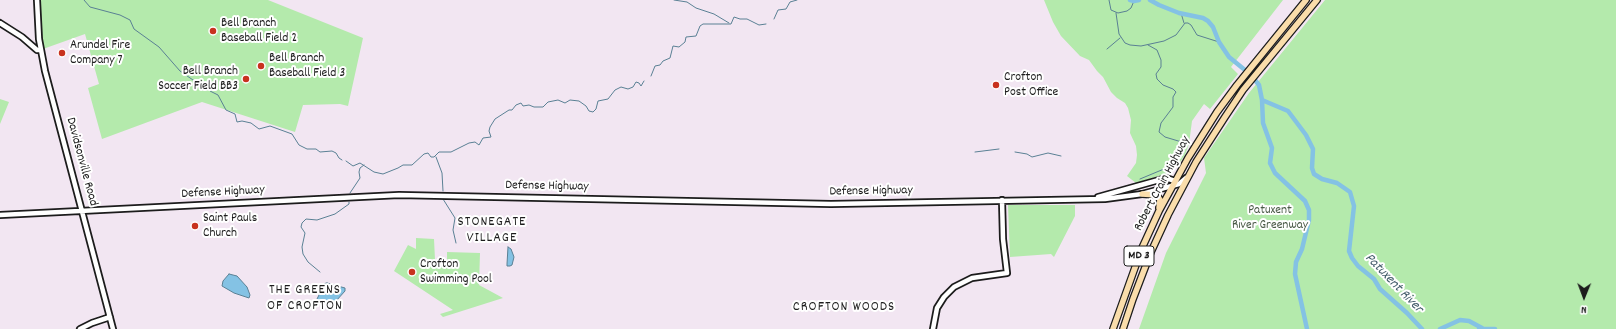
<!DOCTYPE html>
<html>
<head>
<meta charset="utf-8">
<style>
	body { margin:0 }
	#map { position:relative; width:1616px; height:329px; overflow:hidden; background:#f2e6f2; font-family:Dekko,sans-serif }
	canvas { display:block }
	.north { position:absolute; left:1564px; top:277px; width:40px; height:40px; -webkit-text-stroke:3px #fff; paint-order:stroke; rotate:181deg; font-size:11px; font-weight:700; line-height:16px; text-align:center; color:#1c1c1c }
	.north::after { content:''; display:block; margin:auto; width:14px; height:18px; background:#1c1c1c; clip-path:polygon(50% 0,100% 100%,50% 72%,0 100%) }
</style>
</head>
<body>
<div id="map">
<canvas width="1616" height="329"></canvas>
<div class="north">N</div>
</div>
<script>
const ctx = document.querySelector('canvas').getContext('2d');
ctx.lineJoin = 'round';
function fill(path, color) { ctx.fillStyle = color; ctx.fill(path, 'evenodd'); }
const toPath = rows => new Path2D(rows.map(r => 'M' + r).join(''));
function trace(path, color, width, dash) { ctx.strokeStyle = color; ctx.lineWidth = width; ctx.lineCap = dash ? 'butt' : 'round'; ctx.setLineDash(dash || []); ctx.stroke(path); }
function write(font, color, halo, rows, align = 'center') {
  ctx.font = font + ' Dekko,sans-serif'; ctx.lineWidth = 4; ctx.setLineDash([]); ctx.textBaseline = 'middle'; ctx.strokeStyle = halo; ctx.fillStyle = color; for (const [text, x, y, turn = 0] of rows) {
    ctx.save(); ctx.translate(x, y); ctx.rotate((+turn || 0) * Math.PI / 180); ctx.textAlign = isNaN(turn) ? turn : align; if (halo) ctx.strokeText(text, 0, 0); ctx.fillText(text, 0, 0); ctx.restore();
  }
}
const green = toPath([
	[40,0,268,0,363,38,348,106,340,104,303,105,295,132,202,102,102,139,88,88,99,84,85,34,43,49],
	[1044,0,1283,0,1231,67,1238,74,1210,109,1204,104,1192,121,1189,144,1185,155,1181,161,1165,174,1136,183,1127,176,1136,163,1137,155,1136,146,1130,133,1131,120,1128,108,1125,103,1117,98,1111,92,1103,77,1097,71,1089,60,1080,56,1061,36,1053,22],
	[1325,0,1616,0,1616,329,1139,329,1166,253,1206,173,1204,158,1249,93],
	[0,99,9,102,0,124],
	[1008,205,1075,205,1075,216,1054,257,1051,254,1010,257],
	[416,238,434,239,435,260,447,267,447,252,480,253,479,285,503,298,443,317,440,314,453,310,394,271,408,245,416,249]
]);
const water = toPath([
	[508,247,511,249,514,257,512,265,510,266,507,266,507,264,508,247],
	[229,274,237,276,247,287,250,295,249,298,234,293,222,286,223,281,229,274],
	[327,283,345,288,345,291,336,301,326,304,317,303,316,301,320,293,322,284,327,283]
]);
const stream = toPath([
	[84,0,90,7,120,15,130,20,134,29,159,47,180,71,193,80,205,83,210,91,218,95,226,110,235,114,237,122,242,121,251,123,259,129,270,126,292,134,299,145,307,149,316,149,320,152,332,151,336,153,339,158,342,160],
	[674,0,687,2,696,8,714,14,729,23],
	[1109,0,1111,10,1118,13,1127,11,1131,8,1134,1],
	[1116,13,1119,34,1125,43,1130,45,1141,46,1164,41,1176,35,1185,23,1188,23,1191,25,1197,35,1219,42],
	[1181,13,1184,23],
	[774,19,778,10,786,9,790,2,797,0],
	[1148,45,1157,50,1161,60,1161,67,1156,74,1157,79,1163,85,1173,89,1176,92,1173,97,1173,107,1161,123,1159,132,1165,137,1185,143,1183,148],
	[1107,49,1120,38],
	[651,76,655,66,660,65,663,61,670,58,673,46,679,47,685,42,686,37,696,36,700,26,703,24,731,24,734,17,740,19,747,19,759,25,766,24],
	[975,152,999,149],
	[1015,152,1027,154,1032,157,1048,153,1061,156],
	[436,157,442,173,443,191],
	[346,161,353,166,360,163,374,172,383,174,398,168,403,165,412,165,424,154,428,153,431,157,434,157,439,152,451,152,469,143,475,142,479,145,483,138,491,137,489,131,490,127,495,119,509,110,512,110,516,105,521,103,523,106,529,105,534,107,543,107,548,102,558,100,565,103,570,100,579,101,586,106,589,111,593,112,596,109,598,101,608,99,615,90,621,87,628,89,633,87,636,82,639,83,641,86,644,81],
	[1140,179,1164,169,1176,159],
	[350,193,360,178,359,172,360,168,364,165],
	[443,199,455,218,453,230,456,243],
	[320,272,308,262,303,254,302,247,305,233,301,227,302,223,306,219,317,220,335,214,349,204,349,202]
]);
const river = toPath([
	[1130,0,1134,1,1139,0],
	[1150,0,1159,5,1179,13,1203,18,1208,21,1213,27,1219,42,1229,57,1251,75,1259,85,1262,100,1263,123,1272,148,1270,163,1275,173,1305,201,1309,210,1309,220,1302,249,1296,262,1295,274,1307,329],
	[1262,100,1288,111,1306,135,1313,149,1312,168,1314,174,1322,179,1337,183,1350,192,1354,206,1349,251,1352,258,1358,266,1374,279,1380,289,1407,313,1422,329],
	[1440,329,1460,320,1469,321,1482,328],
	[1479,329,1495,329]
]);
const secondary = toPath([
	[37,0,39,39,45,71,113,329],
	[0,23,22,37,37,50,41,50],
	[1098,197,1166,178,1175,181],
	[0,215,399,195,831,204,1105,199,1142,194,1179,184,1186,178],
	[80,329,92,323,110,317],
	[933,329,937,308,944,297,954,287,972,278,1007,273,1003,239,1002,200]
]);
const highway = toPath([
	[1142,194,1157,195,1160,200,1159,208],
	[1113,329,1142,248,1159,211,1188,158,1217,112,1237,85,1306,0],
	[1123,329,1133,299,1151,252,1168,215,1196,162,1225,117,1243,90,1317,0]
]);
const markers = [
	[213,31,4,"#c8321e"],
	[62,53,4,"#c8321e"],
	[261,66,4,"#c8321e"],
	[246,79,4,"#c8321e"],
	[996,85,4,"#c8321e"],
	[195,226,4,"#c8321e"],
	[412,272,4,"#c8321e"]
];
const shields = [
	[1139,256,30]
];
const shieldNames = [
	["MD 3",1139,256]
];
const poiNames = [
	["Bell Branch",221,24],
	["Baseball Field 2",221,39],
	["Arundel Fire",70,46],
	["Company 7",70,61],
	["Bell Branch",269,59],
	["Baseball Field 3",269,74],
	["Bell Branch",238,72,"right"],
	["Soccer Field BB3",238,87,"right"],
	["Crofton",1004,78],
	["Post Office",1004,93],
	["Saint Pauls",203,219],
	["Church",203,234],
	["Crofton",420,265],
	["Swimming Pool",420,280]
];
const streetNames = [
	["Davidsonville Road",81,162,75],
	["Robert Crain Highway",1163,184,-62],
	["Defense Highway",547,187,1],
	["Defense Highway",871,192,-1],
	["Defense Highway",223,193,-3]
];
const parkNames = [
	["Patuxent",1270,211],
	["River Greenway",1270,226]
];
const neighbourhoodNames = [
	["STONEGATE",492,223],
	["VILLAGE",492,239],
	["THE GREENS",305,291],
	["OF CROFTON",305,307],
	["CROFTON WOODS",844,308]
];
const waterNames = [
	["Patuxent River",1393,284,46]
];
fill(green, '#b4eaac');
fill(water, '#84c2e4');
trace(water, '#5a8094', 1);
trace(stream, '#5a8094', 1);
trace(river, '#84c2e4', 4.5);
trace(secondary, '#1c1c1c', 8);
trace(highway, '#1c1c1c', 8);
trace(secondary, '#fff', 4.5);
trace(highway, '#faddab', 5.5);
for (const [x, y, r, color] of markers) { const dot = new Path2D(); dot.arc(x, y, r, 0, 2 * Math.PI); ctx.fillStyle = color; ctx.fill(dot); trace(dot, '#fff', 1.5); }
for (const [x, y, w] of shields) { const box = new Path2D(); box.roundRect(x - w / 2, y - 10, w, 20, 3); ctx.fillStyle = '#fff'; ctx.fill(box); trace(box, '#1c1c1c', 1); }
write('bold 12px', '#1c1c1c', null, shieldNames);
write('13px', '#1c1c1c', '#fff', poiNames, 'left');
write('13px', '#1c1c1c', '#fff', streetNames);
write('13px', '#4a5a47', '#fff', parkNames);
ctx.letterSpacing = '1px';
write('14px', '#1c1c1c', '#fff', neighbourhoodNames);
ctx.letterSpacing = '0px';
write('italic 14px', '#465e6c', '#fff', waterNames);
</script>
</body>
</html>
